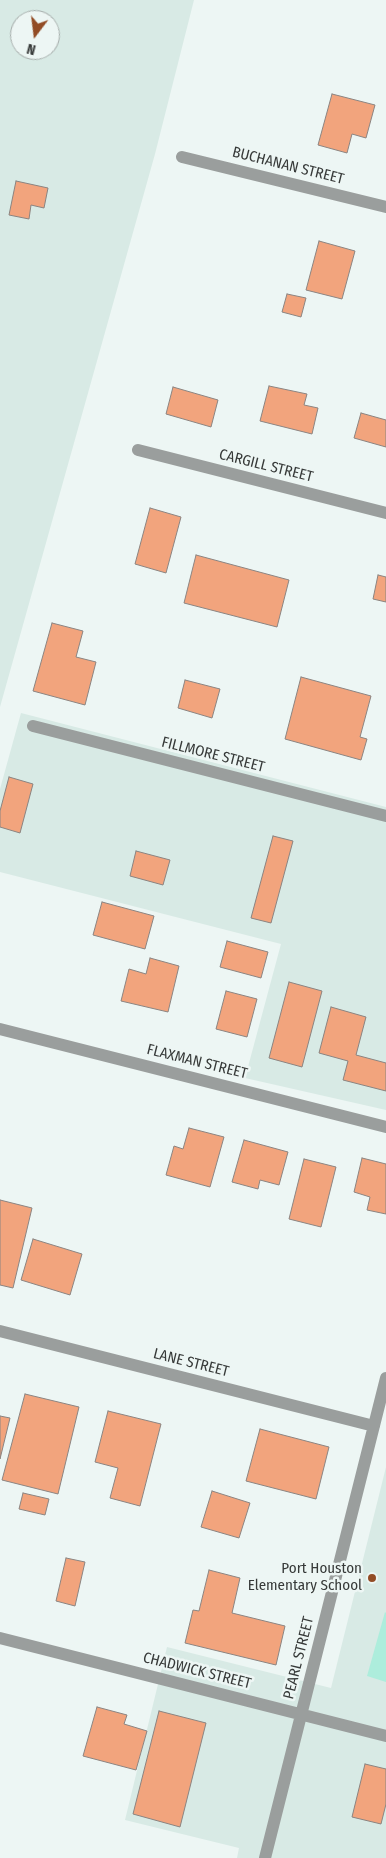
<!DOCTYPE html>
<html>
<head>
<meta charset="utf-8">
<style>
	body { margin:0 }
	#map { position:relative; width:386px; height:1858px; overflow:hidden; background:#edf6f4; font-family:"Fira Sans Condensed",sans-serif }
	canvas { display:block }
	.north { position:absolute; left:10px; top:10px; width:50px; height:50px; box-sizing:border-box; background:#edf6f4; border:1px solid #a4aba9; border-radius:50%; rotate:195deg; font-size:14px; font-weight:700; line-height:20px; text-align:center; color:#373a39 }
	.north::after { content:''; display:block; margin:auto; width:18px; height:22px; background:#924c25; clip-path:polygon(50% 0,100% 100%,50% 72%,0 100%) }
</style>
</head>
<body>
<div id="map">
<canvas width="386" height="1858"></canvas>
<div class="north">N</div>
</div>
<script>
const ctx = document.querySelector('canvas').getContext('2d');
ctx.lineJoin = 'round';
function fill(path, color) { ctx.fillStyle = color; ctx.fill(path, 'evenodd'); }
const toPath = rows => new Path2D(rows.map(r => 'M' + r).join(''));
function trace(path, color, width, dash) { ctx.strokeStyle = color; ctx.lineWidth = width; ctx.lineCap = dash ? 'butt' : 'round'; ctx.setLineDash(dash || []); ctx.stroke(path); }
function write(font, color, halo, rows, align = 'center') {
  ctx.font = font + ' "Fira Sans Condensed",sans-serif'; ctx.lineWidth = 5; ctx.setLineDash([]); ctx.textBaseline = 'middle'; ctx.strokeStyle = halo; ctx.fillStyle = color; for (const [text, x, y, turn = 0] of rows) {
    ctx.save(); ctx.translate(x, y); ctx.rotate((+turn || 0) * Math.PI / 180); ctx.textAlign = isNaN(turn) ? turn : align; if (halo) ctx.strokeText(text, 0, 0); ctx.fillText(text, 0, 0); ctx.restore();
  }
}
const built = toPath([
	[0,0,194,0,155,154,0,707],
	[20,20,50,20,50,50,20,50],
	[21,713,386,807,386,1110,245,1078,281,944,0,872,0,789],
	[386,1467,386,1858,237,1858,239,1848,125,1820,167,1647,331,1688]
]);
const green = toPath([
	[385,1612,386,1613,386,1682,367,1676]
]);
const building = toPath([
	[332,94,375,105,366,138,352,134,347,153,318,145,332,94],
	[16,181,48,188,44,208,31,205,29,219,9,215,16,181],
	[319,241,355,251,342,299,306,290,319,241],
	[287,294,306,298,301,317,282,312,287,294],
	[269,386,307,394,304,405,318,408,312,434,260,421,269,386],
	[173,387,218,400,211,427,166,414,173,387],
	[361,413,386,420,386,447,354,438,361,413],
	[150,508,181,517,166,573,135,564,150,508],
	[196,555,289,580,277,627,184,603,196,555],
	[378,575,386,577,386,602,373,599,378,575],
	[52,623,83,631,76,657,96,662,85,705,33,691,52,623],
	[301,677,371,696,360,737,367,739,361,760,285,739,301,677],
	[185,680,220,689,212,718,178,708,185,680],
	[9,777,33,784,20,833,0,827,0,811,9,777],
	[273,836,293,841,271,923,251,918,273,836],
	[136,851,170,860,163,885,130,876,136,851],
	[102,902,154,916,145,949,93,935,102,902],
	[227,941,268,952,261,978,220,967,227,941],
	[150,958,179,966,168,1012,121,1001,129,969,146,974,150,958],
	[289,982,322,991,302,1067,269,1058,289,982],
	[226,991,257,999,247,1037,216,1029,226,991],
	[331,1007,366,1017,356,1055,386,1063,386,1091,343,1080,348,1061,319,1053,331,1007],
	[189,1128,224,1137,210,1187,166,1175,174,1146,183,1149,189,1128],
	[244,1140,288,1152,279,1185,260,1180,258,1189,232,1182,244,1140],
	[362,1158,386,1164,386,1214,367,1210,370,1197,354,1192,362,1158],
	[304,1159,336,1167,321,1227,289,1219,304,1159],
	[0,1200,32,1208,13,1288,0,1285,0,1200],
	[33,1239,82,1254,70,1295,21,1280,33,1239],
	[25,1394,79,1407,58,1494,2,1480,25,1394],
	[108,1411,161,1424,140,1506,110,1498,118,1468,95,1462,108,1411],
	[0,1416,10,1418,0,1459,0,1416],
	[260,1429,329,1447,316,1499,246,1481,260,1429],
	[212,1491,250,1503,239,1538,201,1527,212,1491],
	[23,1493,49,1499,45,1515,19,1509,23,1493],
	[66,1558,85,1562,75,1606,56,1601,66,1558],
	[209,1570,240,1578,232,1613,285,1626,276,1665,185,1643,193,1610,199,1611,209,1570],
	[97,1707,127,1715,124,1724,147,1731,136,1770,83,1756,97,1707],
	[159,1711,206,1723,180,1827,133,1814,159,1711],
	[365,1764,386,1769,386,1804,381,1824,352,1817,365,1764]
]);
const minor = toPath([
	[182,157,386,207],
	[138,450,386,513],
	[33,726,386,816],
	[0,1029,386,1127],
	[0,1331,374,1426],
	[0,1638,386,1736],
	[265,1858,386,1378]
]);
const markers = [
	[372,1578,5,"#924c25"]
];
const streetNames = [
	["BUCHANAN STREET",288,166,14],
	["CARGILL STREET",266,466,14],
	["FILLMORE STREET",213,755,14],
	["FLAXMAN STREET",197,1062,14],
	["LANE STREET",191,1363,14],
	["PEARL STREET",299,1658,-76],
	["CHADWICK STREET",197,1671,14]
];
const poiNames = [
	["Port Houston",362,1569],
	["Elementary School",362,1586]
];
fill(built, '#d8eae5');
fill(green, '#adeddc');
fill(building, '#f2a47d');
trace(building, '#8b8481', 1);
trace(minor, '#9a9e9d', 12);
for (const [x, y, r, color] of markers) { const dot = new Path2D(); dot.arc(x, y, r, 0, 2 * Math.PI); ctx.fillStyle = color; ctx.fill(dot); trace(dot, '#edf6f4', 2); }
write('15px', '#373a39', '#edf6f4', streetNames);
write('15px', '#373a39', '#edf6f4', poiNames, 'right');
</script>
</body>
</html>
